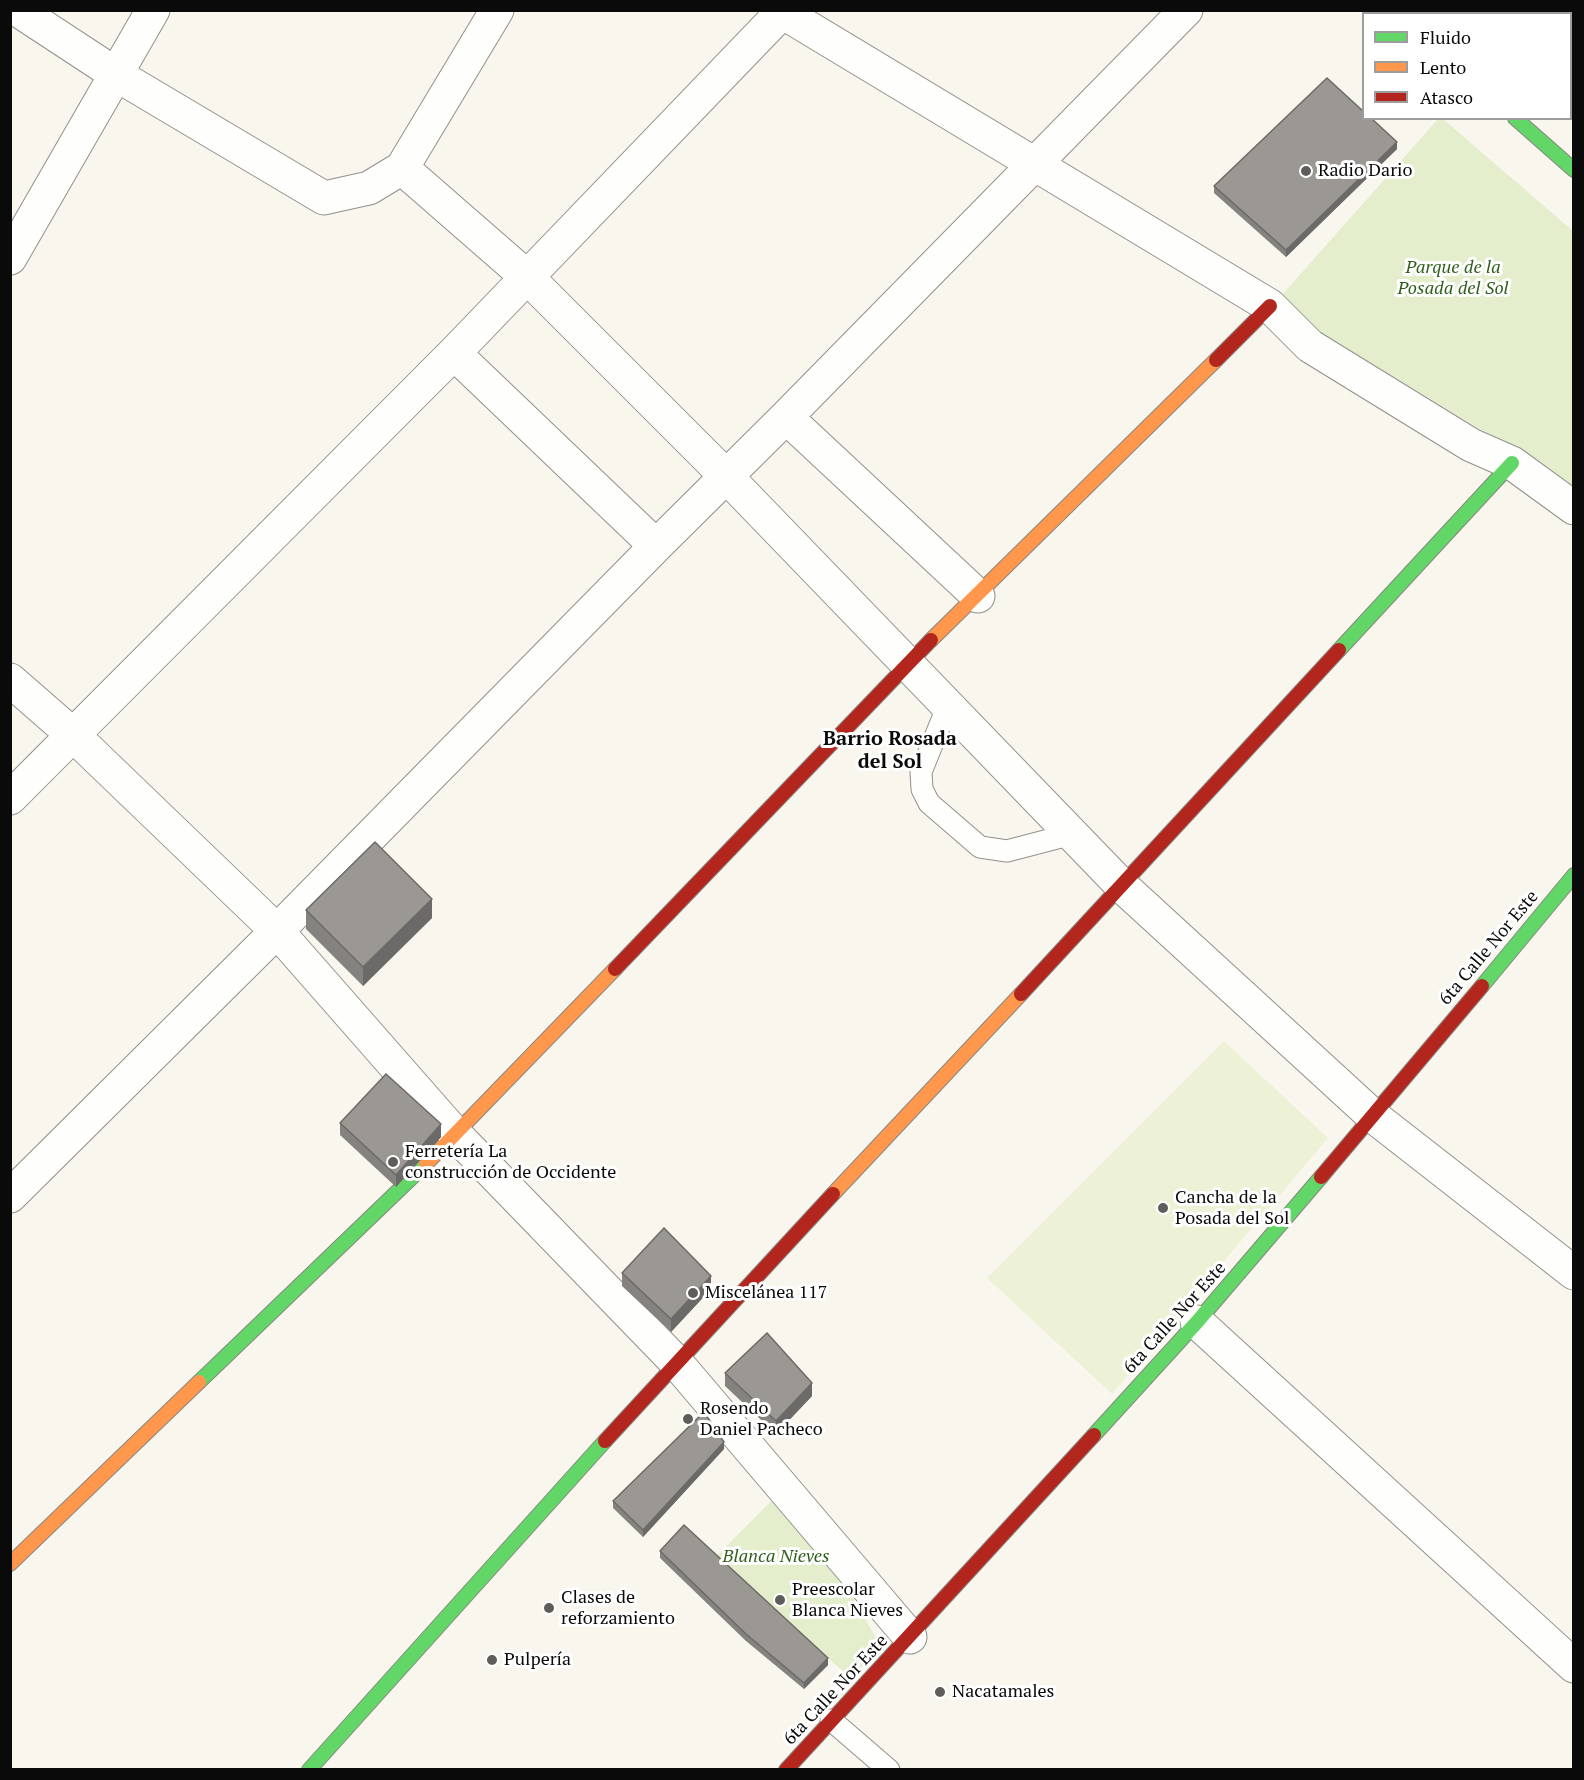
<!DOCTYPE html>
<html>
<head>
<meta charset="utf-8">
<style>
	body { margin:0 }
	#map { position:relative; width:1584px; height:1780px; overflow:hidden; background:#f9f6ed; font-family:"PT Serif",serif }
	canvas { display:block }
	.frame { position:absolute; inset:0; border:12px solid #0a0a0a; pointer-events:none }
	.legend { position:absolute; left:1362px; top:12px; width:210px; height:108px; box-sizing:border-box; background:#fff; border:2px solid #9d9d9d; margin:0; padding:8px 10px; list-style:none; font-size:18px; color:#0a0a0a }
	.legend li { display:flex; align-items:center; gap:12px; height:30px }
	.legend b { width:30px; border:2px solid #9d9d9d }
</style>
</head>
<body>
<div id="map">
<canvas width="1584" height="1780"></canvas>
<div class="frame"></div>
<ul class="legend">
<li><b style="height:8px;background:#63d668"></b>Fluido</li>
<li><b style="height:8px;background:#ff974d"></b>Lento</li>
<li><b style="height:8px;background:#b3261e"></b>Atasco</li>
</ul>
</div>
<script>
const ctx = document.querySelector('canvas').getContext('2d');
ctx.lineJoin = 'round';
function fill(path, color) { ctx.fillStyle = color; ctx.fill(path, 'evenodd'); }
const toPath = rows => new Path2D(rows.map(r => 'M' + r).join(''));
function trace(path, color, width, dash) { ctx.strokeStyle = color; ctx.lineWidth = width; ctx.lineCap = dash ? 'butt' : 'round'; ctx.setLineDash(dash || []); ctx.stroke(path); }
function write(font, color, halo, rows, align = 'center') {
  ctx.font = font + ' "PT Serif",serif'; ctx.lineWidth = 6; ctx.setLineDash([]); ctx.textBaseline = 'middle'; ctx.strokeStyle = halo; ctx.fillStyle = color; for (const [text, x, y, turn = 0] of rows) {
    ctx.save(); ctx.translate(x, y); ctx.rotate((+turn || 0) * Math.PI / 180); ctx.textAlign = isNaN(turn) ? turn : align; if (halo) ctx.strokeText(text, 0, 0); ctx.fillText(text, 0, 0); ctx.restore();
  }
}
const industrial = toPath([
	[1471,11,1573,11,1573,103,1570,100,1570,14,1475,14]
]);
const green = toPath([
	[1438,119,1443,119,1573,231,1573,490,1526,457,1274,304],
	[780,1492,832,1560,881,1647,852,1679,714,1559]
]);
const pitch = toPath([
	[1224,1041,1328,1138,1112,1394,987,1278]
]);
const lane = toPath([
	[948,705,921,772,922,789,929,803,980,847,1007,851,1072,834],
	[831,1720,889,1770]
]);
const street = toPath([
	[18,10,117,75,324,198,369,188,402,168,497,10],
	[779,10,1270,306,1310,346,1471,445,1512,463,1574,508],
	[402,168,527,277,726,476,1122,886,1373,1116,1574,1273],
	[10,258,153,10],
	[454,353,656,546],
	[786,417,978,596],
	[10,680,72,734,277,931,456,1135,676,1362,910,1637],
	[10,798,454,353,784,10],
	[10,1196,277,931,656,546,786,417,1186,10],
	[1197,1322,1574,1666]
]);
const fast = toPath([
	[1515,118,1574,170],
	[1339,650,1512,463],
	[1482,986,1574,875],
	[199,1382,426,1164],
	[1094,1435,1197,1322,1321,1177],
	[309,1770,605,1441]
]);
const slow = toPath([
	[931,640,1216,360],
	[426,1164,615,969],
	[833,1194,1021,994],
	[10,1564,199,1382]
]);
const jam = toPath([
	[1391,10,1395,14],
	[1216,360,1270,306],
	[615,969,931,640],
	[1021,994,1339,650],
	[1321,1177,1482,986],
	[605,1441,833,1194],
	[786,1770,1094,1435]
]);
const wall = toPath([
	[1397,149,1286,257,1214,193,1214,186],
	[306,910,432,918,363,986,306,929],
	[340,1123,441,1137,396,1187,340,1135],
	[622,1273,711,1289,671,1332,622,1286],
	[725,1373,812,1396,776,1434,725,1386],
	[724,1449,643,1537,613,1508,613,1501],
	[660,1551,828,1665,804,1689,746,1641,660,1558]
]);
const shadedWall = toPath([
	[1397,142,1397,149,1286,257,1286,250],
	[432,899,432,918,363,986,363,967],
	[441,1124,441,1137,396,1187,396,1175],
	[711,1276,711,1289,671,1332,671,1319],
	[812,1383,812,1396,776,1434,776,1421],
	[724,1442,724,1449,643,1537,643,1530],
	[828,1658,828,1665,804,1689,804,1683]
]);
const building = toPath([
	[1327,78,1364,112,1364,118,1371,118,1397,142,1286,250,1214,186,1327,78],
	[375,842,432,899,363,967,306,910,375,842],
	[386,1074,441,1124,396,1175,340,1123,386,1074],
	[664,1228,711,1276,671,1319,622,1273,664,1228],
	[767,1333,812,1383,776,1421,725,1373,767,1333],
	[704,1412,724,1442,643,1530,613,1501,704,1412],
	[684,1525,828,1658,804,1683,746,1634,660,1551,684,1525]
]);
const markers = [
	[1306,171,6,"#5e5d59"],
	[393,1162,6,"#5e5d59"],
	[1163,1208,6,"#5e5d59"],
	[693,1293,6,"#5e5d59"],
	[688,1419,6,"#5e5d59"],
	[780,1600,6,"#5e5d59"],
	[549,1608,6,"#5e5d59"],
	[492,1660,6,"#5e5d59"],
	[940,1692,6,"#5e5d59"]
];
const poiNames = [
	["Radio Dario",1318,171],
	["Ferretería La",405,1152],
	["construcción de Occidente",405,1173],
	["Cancha de la",1175,1198],
	["Posada del Sol",1175,1219],
	["Miscelánea 117",705,1293],
	["Rosendo",700,1409],
	["Daniel Pacheco",700,1430],
	["Preescolar",792,1590],
	["Blanca Nieves",792,1611],
	["Clases de",561,1598],
	["reforzamiento",561,1619],
	["Pulpería",504,1660],
	["Nacatamales",952,1692]
];
const parkNames = [
	["Parque de la",1453,268],
	["Posada del Sol",1453,289],
	["Blanca Nieves",776,1557]
];
const streetNames = [
	["6ta Calle Nor Este",1489,948,-50],
	["6ta Calle Nor Este",1175,1318,-48],
	["6ta Calle Nor Este",836,1690,-47]
];
const neighbourhoodNames = [
	["Barrio Rosada",890,739],
	["del Sol",890,762]
];
fill(industrial, '#efe8eb');
fill(green, '#e4eecd');
fill(pitch, '#edf2d6');
trace(lane, '#92908c', 23);
trace(street, '#92908c', 35);
trace(fast, '#888783', 16);
trace(slow, '#888783', 16);
trace(jam, '#888783', 16);
trace(lane, '#fefefc', 21);
trace(street, '#fefefc', 33);
trace(fast, '#63d668', 14);
trace(slow, '#ff974d', 14);
trace(jam, '#b3261e', 14);
fill(wall, '#85837f');
fill(shadedWall, '#6c6a68');
fill(building, '#9b9894');
trace(building, '#6c6a68', 1.5);
for (const [x, y, r, color] of markers) { const dot = new Path2D(); dot.arc(x, y, r, 0, 2 * Math.PI); ctx.fillStyle = color; ctx.fill(dot); trace(dot, '#fff', 2); }
write('18px', '#0a0a0a', '#fff', poiNames, 'left');
write('italic 18px', '#305f1c', '#fff', parkNames);
write('18px', '#0a0a0a', '#fff', streetNames);
write('bold 20px', '#0a0a0a', '#fff', neighbourhoodNames);
</script>
</body>
</html>
